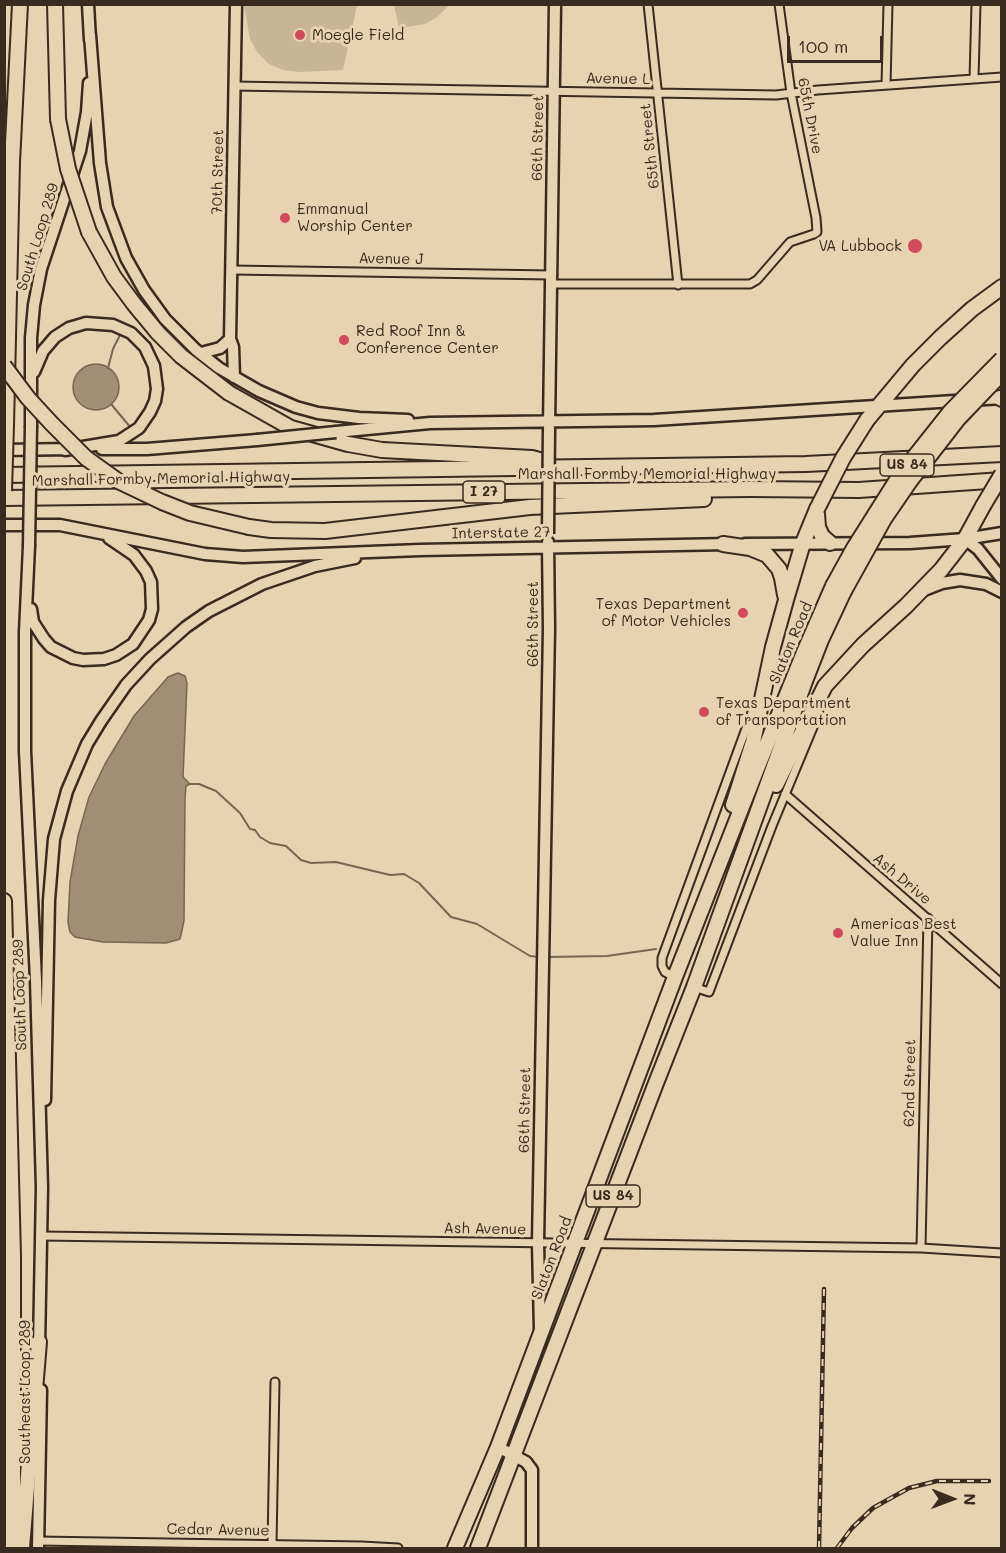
<!DOCTYPE html>
<html>
<head>
<meta charset="utf-8">
<style>
	body { margin:0 }
	#map { position:relative; width:1006px; height:1553px; overflow:hidden; background:#e7d2b1; font-family:Mali,sans-serif }
	canvas { display:block }
	.frame { position:absolute; inset:0; border:6px solid #3b2a1e; pointer-events:none }
	.north { position:absolute; left:922px; top:1469px; width:60px; height:60px; -webkit-text-stroke:4px #e7d2b1; paint-order:stroke; rotate:91deg; font-size:16px; font-weight:700; line-height:24px; text-align:center; color:#3b2a1e }
	.north::after { content:''; display:block; margin:auto; width:21px; height:27px; background:#3b2a1e; clip-path:polygon(50% 0,100% 100%,50% 72%,0 100%) }
	.scale { position:absolute; left:787px; top:36px; width:96px; height:27px; box-sizing:border-box; border:3px solid #3b2a1e; border-top:0; padding-left:8px; font-size:18px; line-height:21px; white-space:nowrap; color:#3b2a1e; -webkit-text-stroke:4px #e7d2b1; paint-order:stroke }
</style>
</head>
<body>
<div id="map">
<canvas width="1006" height="1553"></canvas>
<div class="frame"></div>
<div class="north">N</div>
<div class="scale">100 m</div>
</div>
<script>
const ctx = document.querySelector('canvas').getContext('2d');
ctx.lineJoin = 'round';
function fill(path, color) { ctx.fillStyle = color; ctx.fill(path, 'evenodd'); }
const toPath = rows => new Path2D(rows.map(r => 'M' + r).join(''));
function trace(path, color, width, dash) { ctx.strokeStyle = color; ctx.lineWidth = width; ctx.lineCap = dash ? 'butt' : 'round'; ctx.setLineDash(dash || []); ctx.stroke(path); }
function write(font, color, halo, rows, align = 'center') {
  ctx.font = font + ' Mali,sans-serif'; ctx.lineWidth = 6; ctx.setLineDash([]); ctx.textBaseline = 'middle'; ctx.strokeStyle = halo; ctx.fillStyle = color; for (const [text, x, y, turn = 0] of rows) {
    ctx.save(); ctx.translate(x, y); ctx.rotate((+turn || 0) * Math.PI / 180); ctx.textAlign = isNaN(turn) ? turn : align; if (halo) ctx.strokeText(text, 0, 0); ctx.fillText(text, 0, 0); ctx.restore();
  }
}
const green = toPath([
	[244,5,357,5,343,70,299,72,283,70,269,64,257,52,250,39],
	[394,5,394,4,449,5,437,17,425,24,399,28]
]);
const water = toPath([
	'73 387a23 23 0 1 1 46 0a23 23 0 1 1-46 0Z',
	[178,673,185,676,187,683,183,777,190,784,186,786,185,798,184,921,180,939,166,943,103,942,75,937,70,932,68,922,70,882,78,836,89,797,105,764,134,716,168,677,178,673]
]);
const stream = toPath([
	[108,368,113,349,121,333],
	[111,404,131,428],
	[190,784,199,784,216,791,240,813,250,829,255,830,260,837,270,843,286,846,301,860,311,863,336,862,390,875,404,874,419,883,451,917,477,924,530,956,539,957],
	[548,957,607,956,656,949]
]);
const street = toPath([
	[648,4,678,285],
	[974,79,976,4],
	[886,85,888,4],
	[234,86,776,95,818,90,1002,77],
	[232,270,551,275],
	[550,284,750,284,757,280,790,242,814,234,817,232,816,218,791,93,779,4],
	[785,794,1002,984],
	[675,977,665,972,662,966,662,958,755,704],
	[694,987,709,992,772,826,819,713],
	[41,1236,921,1248,1002,1253],
	[921,1248,928,918],
	[38,1541,362,1546,398,1548],
	[272,1544,275,1382]
]);
const secondary = toPath([
	[88,4,90,40],
	[90,35,100,163,107,207,126,258,144,290,165,319,196,350,219,368,259,391,296,407,318,413,359,418,408,420],
	[201,353,220,348,230,339],
	[34,372,43,351,55,337,69,328,86,323,113,325,131,333,145,347,154,366,157,389,155,401,150,412,139,428,119,441,65,450],
	[234,377,233,347,230,339,236,4],
	[31,426,31,338,34,305,41,269,80,151,87,112,89,83],
	[549,426,555,4],
	[336,432,430,423,654,420,1002,398],
	[102,449,147,449,257,440],
	[4,450,71,449],
	[4,525,60,525,205,554,243,557,420,550,729,544],
	[965,539,978,549,1002,579],
	[745,544,910,543,965,539,1002,533],
	[29,546,25,632,25,751,36,980,42,1187,39,1347],
	[924,590,942,583,960,580,986,584,1002,592],
	[31,609,33,622,44,639,51,647,73,658,83,660,104,659,116,655,133,644,149,620,152,609,151,582,146,571,134,555,109,538],
	[45,1100,49,900,54,839,67,791,87,744,101,721,126,685,150,659,186,627,209,611,262,584,315,566,355,558],
	[540,1330,538,1243,549,629,548,542],
	[498,1447,526,1462,532,1470,532,1548],
	[38,1548,41,1390]
]);
const highway = toPath([
	[55,4,58,119],
	[89,232,114,277,134,304,158,333,181,356,229,393,291,428,348,444,382,450,532,458,543,461],
	[1000,398,1002,399],
	[867,420,913,365,940,338,972,309,1002,287],
	[6,425,12,162,20,4],
	[4,475,806,464,1002,454],
	[4,498,750,489,859,490,1002,480],
	[817,514,818,527,822,536,830,543],
	[249,527,271,530,325,531,530,507,704,499],
	[723,544,750,548,767,555,779,569,782,578,785,595],
	[776,785,825,686,863,645,906,606,941,570,965,539,983,506],
	[733,805,753,742,773,647,786,600,803,543,817,509],
	[4,901,13,1256,13,1548],
	[22,1548,39,1342],
	[455,1548,498,1447,675,977,756,771,805,650,833,586],
	[478,1548,656,1083,694,987,805,681,821,640,844,591]
]);
const rail = toPath([
	[819,1548,824,1289],
	[837,1548,852,1528,873,1508,909,1488,937,1481,989,1481]
]);
const secondaryBridge = toPath([
	[257,440,336,432],
	[548,534,549,429],
	[29,546,31,426]
]);
const highwayBridge = toPath([
	[58,119,68,169,89,232],
	[4,366,28,398,52,424,86,458,118,481,162,502,190,513,249,527],
	[4,491,6,425],
	[983,506,1002,474],
	[817,509,843,458,867,420],
	[833,586,854,548,900,475,950,412,1002,359],
	[844,591,884,519,910,481,958,419,1002,373]
]);
const markers = [
	[300,35,6,"#d1495b"],
	[285,218,6,"#d1495b"],
	[915,246,8,"#d1495b"],
	[344,340,6,"#d1495b"],
	[743,613,6,"#d1495b"],
	[704,712,6,"#d1495b"],
	[838,933,6,"#d1495b"]
];
const shields = [
	[907,465,54],
	[484,492,42],
	[613,1196,54]
];
const shieldNames = [
	["US 84",907,465],
	["I 27",484,492],
	["US 84",613,1196]
];
const poiNames = [
	["Moegle Field",312,35],
	["Emmanual",297,209],
	["Worship Center",297,226],
	["VA Lubbock",902,246,"right"],
	["Red Roof Inn &",356,331],
	["Conference Center",356,348],
	["Texas Department",731,604,"right"],
	["of Motor Vehicles",731,621,"right"],
	["Texas Department",716,703],
	["of Transportation",716,720],
	["Americas Best",850,924],
	["Value Inn",850,941]
];
const streetNames = [
	["Avenue L",618,79,1],
	["65th Drive",810,116,79],
	["66th Street",538,138,-89],
	["65th Street",650,146,-96],
	["70th Street",218,172,-89],
	["South Loop 289",38,237,-73],
	["Avenue J",391,259,1],
	["Marshall Formby Memorial Highway",647,474],
	["Marshall Formby Memorial Highway",161,479,-1],
	["Interstate 27",501,533,-1],
	["66th Street",533,624,-90],
	["Slaton Road",791,643,-67],
	["Ash Drive",902,879,40],
	["South Loop 289",20,995,-92],
	["62nd Street",910,1083,-89],
	["66th Street",525,1110,-89],
	["Ash Avenue",485,1229,1],
	["Slaton Road",552,1258,-69],
	["Southeast Loop 289",25,1392,-90],
	["Cedar Avenue",218,1530,1]
];
fill(green, '#c8b497');
fill(water, '#a18e75');
trace(water, '#786652', 1.5);
trace(stream, '#786652', 2);
trace(street, '#3b2a1e', 11);
trace(secondary, '#3b2a1e', 15);
trace(highway, '#3b2a1e', 18);
trace(street, '#e7d2b1', 7);
trace(secondary, '#e7d2b1', 10);
trace(highway, '#e7d2b1', 14);
trace(rail, '#3b2a1e', 4.5);
trace(rail, '#e7d2b1', 2, [7]);
trace(secondaryBridge, '#3b2a1e', 15, []);
trace(highwayBridge, '#3b2a1e', 18, []);
trace(secondaryBridge, '#e7d2b1', 10);
trace(highwayBridge, '#e7d2b1', 14);
for (const [x, y, r, color] of markers) { const dot = new Path2D(); dot.arc(x, y, r, 0, 2 * Math.PI); ctx.fillStyle = color; ctx.fill(dot); trace(dot, '#e7d2b1', 2); }
for (const [x, y, w] of shields) { const box = new Path2D(); box.roundRect(x - w / 2, y - 11, w, 22, 4.5); ctx.fillStyle = '#e7d2b1'; ctx.fill(box); trace(box, '#3b2a1e', 1.5); }
write('bold 14px', '#3b2a1e', null, shieldNames);
write('15px', '#3b2a1e', '#e7d2b1', poiNames, 'left');
write('15px', '#3b2a1e', '#e7d2b1', streetNames);
</script>
</body>
</html>
